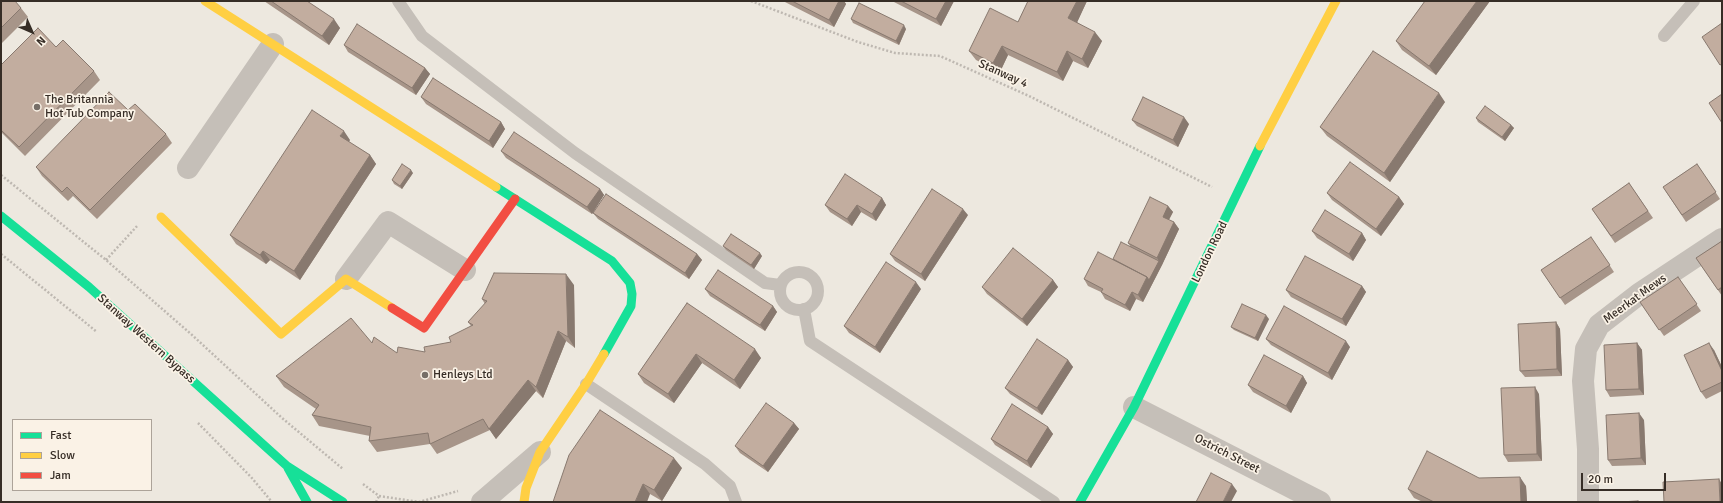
<!DOCTYPE html>
<html>
<head>
<meta charset="utf-8">
<style>
	body { margin:0 }
	#map { position:relative; width:1723px; height:503px; overflow:hidden; background:#ede8df; font-family:Signika,sans-serif }
	canvas { display:block }
	.frame { position:absolute; inset:0; border:2px solid #362d26; pointer-events:none }
	.legend { position:absolute; left:12px; top:419px; width:140px; height:72px; box-sizing:border-box; background:#faf2e6; border:1px solid #aca399; margin:0; padding:5px 7px; list-style:none; font-size:12px; color:#362d26 }
	.legend li { display:flex; align-items:center; gap:8px; height:20px }
	.legend b { width:20px; border:1px solid #aca399 }
	.north { position:absolute; left:12px; top:12px; width:40px; height:40px; -webkit-text-stroke:3px #faf2e6; paint-order:stroke; rotate:135deg; font-size:11px; font-weight:700; line-height:16px; text-align:center; color:#362d26 }
	.north::after { content:''; display:block; margin:auto; width:14px; height:18px; background:#362d26; clip-path:polygon(50% 0,100% 100%,50% 72%,0 100%) }
	.scale { position:absolute; left:1581px; top:473px; width:85px; height:18px; box-sizing:border-box; border:2px solid #362d26; border-top:0; padding-left:5px; font-size:12px; line-height:14px; white-space:nowrap; color:#362d26; -webkit-text-stroke:3px #faf2e6; paint-order:stroke }
</style>
</head>
<body>
<div id="map">
<canvas width="1723" height="503"></canvas>
<div class="frame"></div>
<ul class="legend">
<li><b style="height:5px;background:#16e098"></b>Fast</li>
<li><b style="height:5px;background:#ffcf43"></b>Slow</li>
<li><b style="height:5px;background:#f24e42"></b>Jam</li>
</ul>
<div class="north">N</div>
<div class="scale">20 m</div>
</div>
<script>
const ctx = document.querySelector('canvas').getContext('2d');
ctx.lineJoin = 'round';
const toPath = rows => new Path2D(rows.map(r => 'M' + r).join(''));
function trace(path, color, width, dash) { ctx.strokeStyle = color; ctx.lineWidth = width; ctx.lineCap = dash ? 'butt' : 'round'; ctx.setLineDash(dash || []); ctx.stroke(path); }
function fill(path, color) { ctx.fillStyle = color; ctx.fill(path, 'evenodd'); }
function write(font, color, halo, rows, align = 'center') {
  ctx.font = font + ' Signika,sans-serif'; ctx.lineWidth = 3.5; ctx.setLineDash([]); ctx.textBaseline = 'middle'; ctx.strokeStyle = halo; ctx.fillStyle = color; for (const [text, x, y, turn = 0] of rows) {
    ctx.save(); ctx.translate(x, y); ctx.rotate((+turn || 0) * Math.PI / 180); ctx.textAlign = isNaN(turn) ? turn : align; if (halo) ctx.strokeText(text, 0, 0); ctx.fillText(text, 0, 0); ctx.restore();
  }
}
const path = toPath([
	[751,1,858,42,895,53,940,56,1029,96,1212,187],
	[1,175,106,260,191,334,282,418,343,469],
	[1,254,97,332],
	[106,260,138,225],
	[198,423,251,477,272,502],
	[363,484,379,496,419,502,458,491],
	[376,502,379,496]
]);
const lane = toPath([
	[398,1,422,36,575,153,765,283,780,285],
	[1664,36,1694,1],
	'780 291a19 19 0 1 1 38 0a19 19 0 1 1-38 0Z',
	[804,309,810,341,1054,502],
	[586,384,705,464,730,486,736,502]
]);
const street = toPath([
	[188,168,273,44],
	[346,279,388,222,465,270],
	[1134,407,1320,502],
	[482,502,540,452],
	[1588,502,1588,449,1583,381,1586,349,1599,325,1639,294,1722,239]
]);
const fast = toPath([
	[496,187,612,261,630,283,632,294,631,306,604,354],
	[1,216,89,287,287,466,343,502],
	[288,468,307,502],
	[1080,502,1134,407,1260,146]
]);
const slow = toPath([
	[205,1,496,187],
	[1260,146,1336,1],
	[161,217,281,334,346,279,392,308],
	[524,502,526,488,540,452,586,384,604,354]
]);
const jam = toPath([
	[392,308,424,328,515,199]
]);
const wall = toPath([
	[1,1,21,8,28,17,1,44],
	[264,1,307,1,340,28,329,45],
	[783,1,844,1,846,4,834,27],
	[892,1,954,1,941,26],
	[1028,1,1087,1,1077,22,1102,41,1088,68,1073,61,1063,81,1008,55,1000,72,976,60,969,51,1018,22],
	[1425,1,1490,1,1436,75,1402,50,1396,41],
	[851,19,906,29,899,45,853,23],
	[344,45,425,68,430,74,416,95,348,52],
	[56,47,94,71,100,80,25,156,2,133,1,133,1,65],
	[421,97,501,122,505,129,493,148,426,104],
	[1445,102,1390,182,1327,136,1320,127],
	[128,110,166,134,172,143,97,219,73,196,68,201,42,176,36,167],
	[1476,118,1511,125,1514,128,1505,141,1478,122],
	[1132,120,1189,124,1178,147,1137,126],
	[350,140,349,142,370,155,376,164,300,280,270,260,266,264,236,244,230,235],
	[501,151,600,189,604,195,594,211,697,254,702,260,689,279,598,219,593,213,592,214,506,158],
	[1697,164,1720,199,1686,222,1663,187],
	[413,173,402,189,394,184,392,180],
	[1629,183,1653,218,1615,243,1592,209],
	[1327,193,1399,197,1404,204,1381,236,1332,200],
	[882,198,886,205,876,221,861,212,852,226,830,212,825,205],
	[1168,206,1173,212,1169,220,1174,222,1179,229,1162,265,1143,302,1136,299,1130,311,1105,299,1101,292,1088,286,1084,279,1113,259,1130,246,1128,243],
	[968,215,925,281,895,261,890,254],
	[1312,231,1362,233,1366,240,1353,261,1317,238],
	[1591,237,1614,272,1565,305,1541,270],
	[1722,241,1722,296,1696,258],
	[723,246,762,256,754,269,726,250],
	[1678,277,1701,311,1664,336,1640,302],
	[1053,280,1058,287,1027,326,987,294,982,287],
	[574,285,575,348,566,341,543,398,536,391,496,439,490,430,437,454,430,444,377,452,369,441,370,436,319,426,312,415,316,409,284,387,276,376,372,343,397,353,425,352,451,342,471,326,468,322,485,304,482,299],
	[1362,286,1366,292,1346,326,1291,297,1286,290],
	[705,289,773,306,777,312,765,331,710,296],
	[921,289,880,353,849,333,844,326],
	[687,303,761,358,740,389,702,363,674,403,644,383,638,374],
	[1269,319,1258,341,1234,330,1231,327],
	[1556,322,1560,329,1562,376,1525,377,1520,371],
	[1266,339,1350,347,1332,380,1271,345],
	[1637,343,1642,350,1644,395,1610,397,1606,390],
	[1714,350,1722,367,1722,391,1706,399,1701,392],
	[1068,360,1073,367,1042,415,1010,394,1005,388],
	[1303,376,1307,383,1291,413,1253,392,1248,385],
	[1539,394,1542,461,1508,462,1504,455],
	[1644,420,1646,465,1612,466,1608,460],
	[794,423,799,429,768,472,740,453,735,446],
	[1048,427,1053,434,1031,468,995,445,991,439],
	[682,468,662,501,650,494,553,502],
	[1479,478,1526,486,1527,502,1423,502,1414,498,1408,489]
]);
const shadedWall = toPath([
	[839,1,844,1,846,4,834,27,829,20],
	[946,1,954,1,941,26,936,19],
	[1077,1,1087,1,1075,27,1068,18],
	[1477,1,1490,1,1436,75,1429,66],
	[334,19,340,28,329,45,322,36],
	[904,25,906,29,899,45,896,41],
	[1095,32,1102,41,1088,68,1082,59],
	[1002,46,1008,55,1000,72,993,63],
	[1067,51,1073,61,1063,81,1057,72],
	[425,68,430,74,416,95,412,88],
	[1439,93,1445,102,1390,182,1384,173],
	[1184,117,1189,124,1178,147,1173,140],
	[501,122,505,129,493,148,489,141],
	[1511,125,1514,128,1505,141,1502,137],
	[344,131,350,140,347,145,340,136],
	[370,155,376,164,300,280,294,271],
	[411,170,413,173,402,189,400,186],
	[600,189,604,195,592,214,587,207],
	[1399,197,1404,204,1381,236,1376,229],
	[882,198,886,205,876,221,872,214],
	[857,205,861,212,852,226,847,219],
	[1168,206,1173,212,1167,223,1163,217],
	[963,209,968,215,925,281,921,274],
	[1174,222,1179,229,1162,265,1143,302,1138,295,1147,277,1159,261,1157,258],
	[1362,233,1366,240,1353,261,1349,254],
	[263,251,270,260,266,264,260,255],
	[760,253,762,256,754,269,751,265],
	[697,254,702,260,689,279,685,273],
	[566,274,574,285,575,348,568,337],
	[1053,280,1058,287,1027,326,1022,319],
	[916,282,921,289,880,353,875,347],
	[1362,286,1366,292,1346,326,1342,319],
	[1132,292,1136,299,1130,311,1125,305],
	[773,306,777,312,765,331,760,325],
	[1266,315,1269,319,1258,341,1255,338],
	[1556,322,1560,329,1562,376,1557,369],
	[558,331,566,341,543,398,536,387],
	[1346,341,1350,347,1332,380,1328,373],
	[1637,343,1642,350,1644,395,1639,389],
	[1709,343,1714,350,1722,367,1722,371],
	[755,349,761,358,740,389,734,380],
	[696,354,702,363,674,403,668,394],
	[1068,360,1073,367,1042,415,1037,408],
	[1303,376,1307,383,1291,413,1286,406],
	[528,380,536,391,496,439,489,429],
	[1535,387,1539,394,1542,461,1537,454],
	[1639,413,1644,420,1646,465,1641,458],
	[794,423,799,429,768,472,763,466],
	[1048,427,1053,434,1031,468,1027,461],
	[674,458,682,468,662,501,654,490],
	[1520,477,1526,486,1527,502,1521,502],
	[1719,479,1722,484,1722,502,1720,502],
	[643,484,650,494,647,502,635,502],
	[1232,484,1237,491,1231,502,1223,502]
]);
const building = toPath([
	[1,1,15,1,21,8,1,28,1,1],
	[271,1,307,1,334,19,322,36,271,1],
	[792,1,839,1,829,20,792,1],
	[901,1,946,1,936,19,901,1],
	[1028,1,1077,1,1068,18,1095,32,1082,59,1067,51,1057,72,1002,46,993,63,969,51,990,8,1018,22,1028,1],
	[1425,1,1477,1,1429,66,1396,41,1425,1],
	[859,3,904,25,896,41,851,19,859,3],
	[1722,23,1722,64,1720,65,1702,37,1722,23],
	[357,24,425,68,412,88,344,45,357,24],
	[38,28,56,47,63,40,94,71,19,147,1,130,1,65,38,28],
	[1373,51,1439,93,1384,173,1320,127,1373,51],
	[433,78,501,122,489,141,421,97,433,78],
	[109,92,128,110,135,104,166,134,90,210,67,187,62,192,36,167,109,92],
	[1722,94,1722,123,1709,103,1722,94],
	[1143,97,1184,117,1173,140,1132,120,1143,97],
	[1485,106,1511,125,1502,137,1476,118,1485,106],
	[312,110,344,131,340,136,370,155,294,271,263,251,260,255,230,235,312,110],
	[514,132,600,189,587,207,501,151,514,132],
	[1350,162,1399,197,1376,229,1327,193,1350,162],
	[402,164,411,170,400,186,392,180,402,164],
	[1697,164,1716,192,1682,215,1663,187,1697,164],
	[845,174,882,198,872,214,857,205,847,219,825,205,845,174],
	[1629,183,1648,211,1611,236,1592,209,1629,183],
	[932,189,963,209,921,274,890,254,932,189],
	[606,194,697,254,685,273,593,213,606,194],
	[1150,197,1168,206,1163,217,1174,222,1157,258,1128,243,1150,197],
	[1325,210,1362,233,1349,254,1312,231,1325,210],
	[731,234,760,253,751,265,723,246,731,234],
	[1591,237,1610,265,1560,298,1541,270,1591,237],
	[1722,241,1722,287,1718,290,1696,258,1722,241],
	[1121,242,1159,261,1149,280,1147,277,1113,259,1121,242],
	[1013,248,1053,280,1022,319,982,287,1013,248],
	[1098,252,1147,277,1138,295,1132,292,1125,305,1101,292,1103,289,1084,279,1098,252],
	[1305,256,1362,286,1342,319,1286,290,1305,256],
	[886,262,916,282,875,347,844,326,886,262],
	[718,270,773,306,760,325,705,289,718,270],
	[494,273,566,274,568,337,558,331,536,387,528,380,489,429,483,419,430,444,428,433,369,441,371,427,312,415,319,405,276,376,351,318,372,343,374,337,397,353,398,347,425,352,424,347,451,342,449,337,473,325,468,322,487,301,482,299,494,273],
	[1678,277,1697,304,1659,330,1640,302,1678,277],
	[687,303,755,349,734,380,696,354,668,394,638,374,687,303],
	[1242,304,1266,315,1255,338,1231,327,1242,304],
	[1284,306,1346,341,1328,373,1266,339,1284,306],
	[1556,322,1557,369,1520,371,1518,324,1556,322],
	[1037,339,1068,360,1037,408,1005,388,1037,339],
	[1637,343,1639,389,1606,390,1604,345,1637,343],
	[1709,343,1722,371,1722,382,1701,392,1684,355,1709,343],
	[1264,355,1303,376,1286,406,1248,385,1264,355],
	[1535,387,1537,454,1504,455,1501,388,1535,387],
	[766,403,794,423,763,466,735,446,766,403],
	[1012,404,1048,427,1027,461,991,439,1012,404],
	[600,410,674,458,654,490,643,484,635,502,553,502,569,455,600,410],
	[1639,413,1641,458,1608,460,1606,415,1639,413],
	[1427,451,1479,478,1520,477,1521,502,1434,502,1408,489,1427,451],
	[1211,473,1232,484,1223,502,1196,502,1211,473],
	[1719,479,1720,502,1664,502,1663,482,1719,479],
	[1638,501,1638,502,1619,502,1638,501]
]);
const markers = [
	[37,107,4,"#766e67"],
	[425,375,4,"#766e67"]
];
const streetNames = [
	["Stanway 4",1003,74,24],
	["London Road",1210,252,-64],
	["Meerkat Mews",1635,299,-36],
	["Stanway Western Bypass",146,339,42],
	["Ostrich Street",1227,454,27]
];
const poiNames = [
	["The Britannia",45,100],
	["Hot Tub Company",45,114],
	["Henleys Ltd",433,375]
];
trace(path, '#beb8b1', 2.5, [2, 2]);
trace(lane, '#c5bfb8', 12);
trace(street, '#c5bfb8', 22);
trace(fast, '#16e098', 9);
trace(slow, '#ffcf43', 9);
trace(jam, '#f24e42', 9);
fill(wall, '#a79589');
fill(shadedWall, '#88796f');
fill(building, '#c2ad9f');
trace(building, '#88796f', 1);
for (const [x, y, r, color] of markers) { const dot = new Path2D(); dot.arc(x, y, r, 0, 2 * Math.PI); ctx.fillStyle = color; ctx.fill(dot); trace(dot, '#faf2e6', 1.5); }
write('12px', '#362d26', '#faf2e6', streetNames);
write('12px', '#362d26', '#faf2e6', poiNames, 'left');
</script>
</body>
</html>
